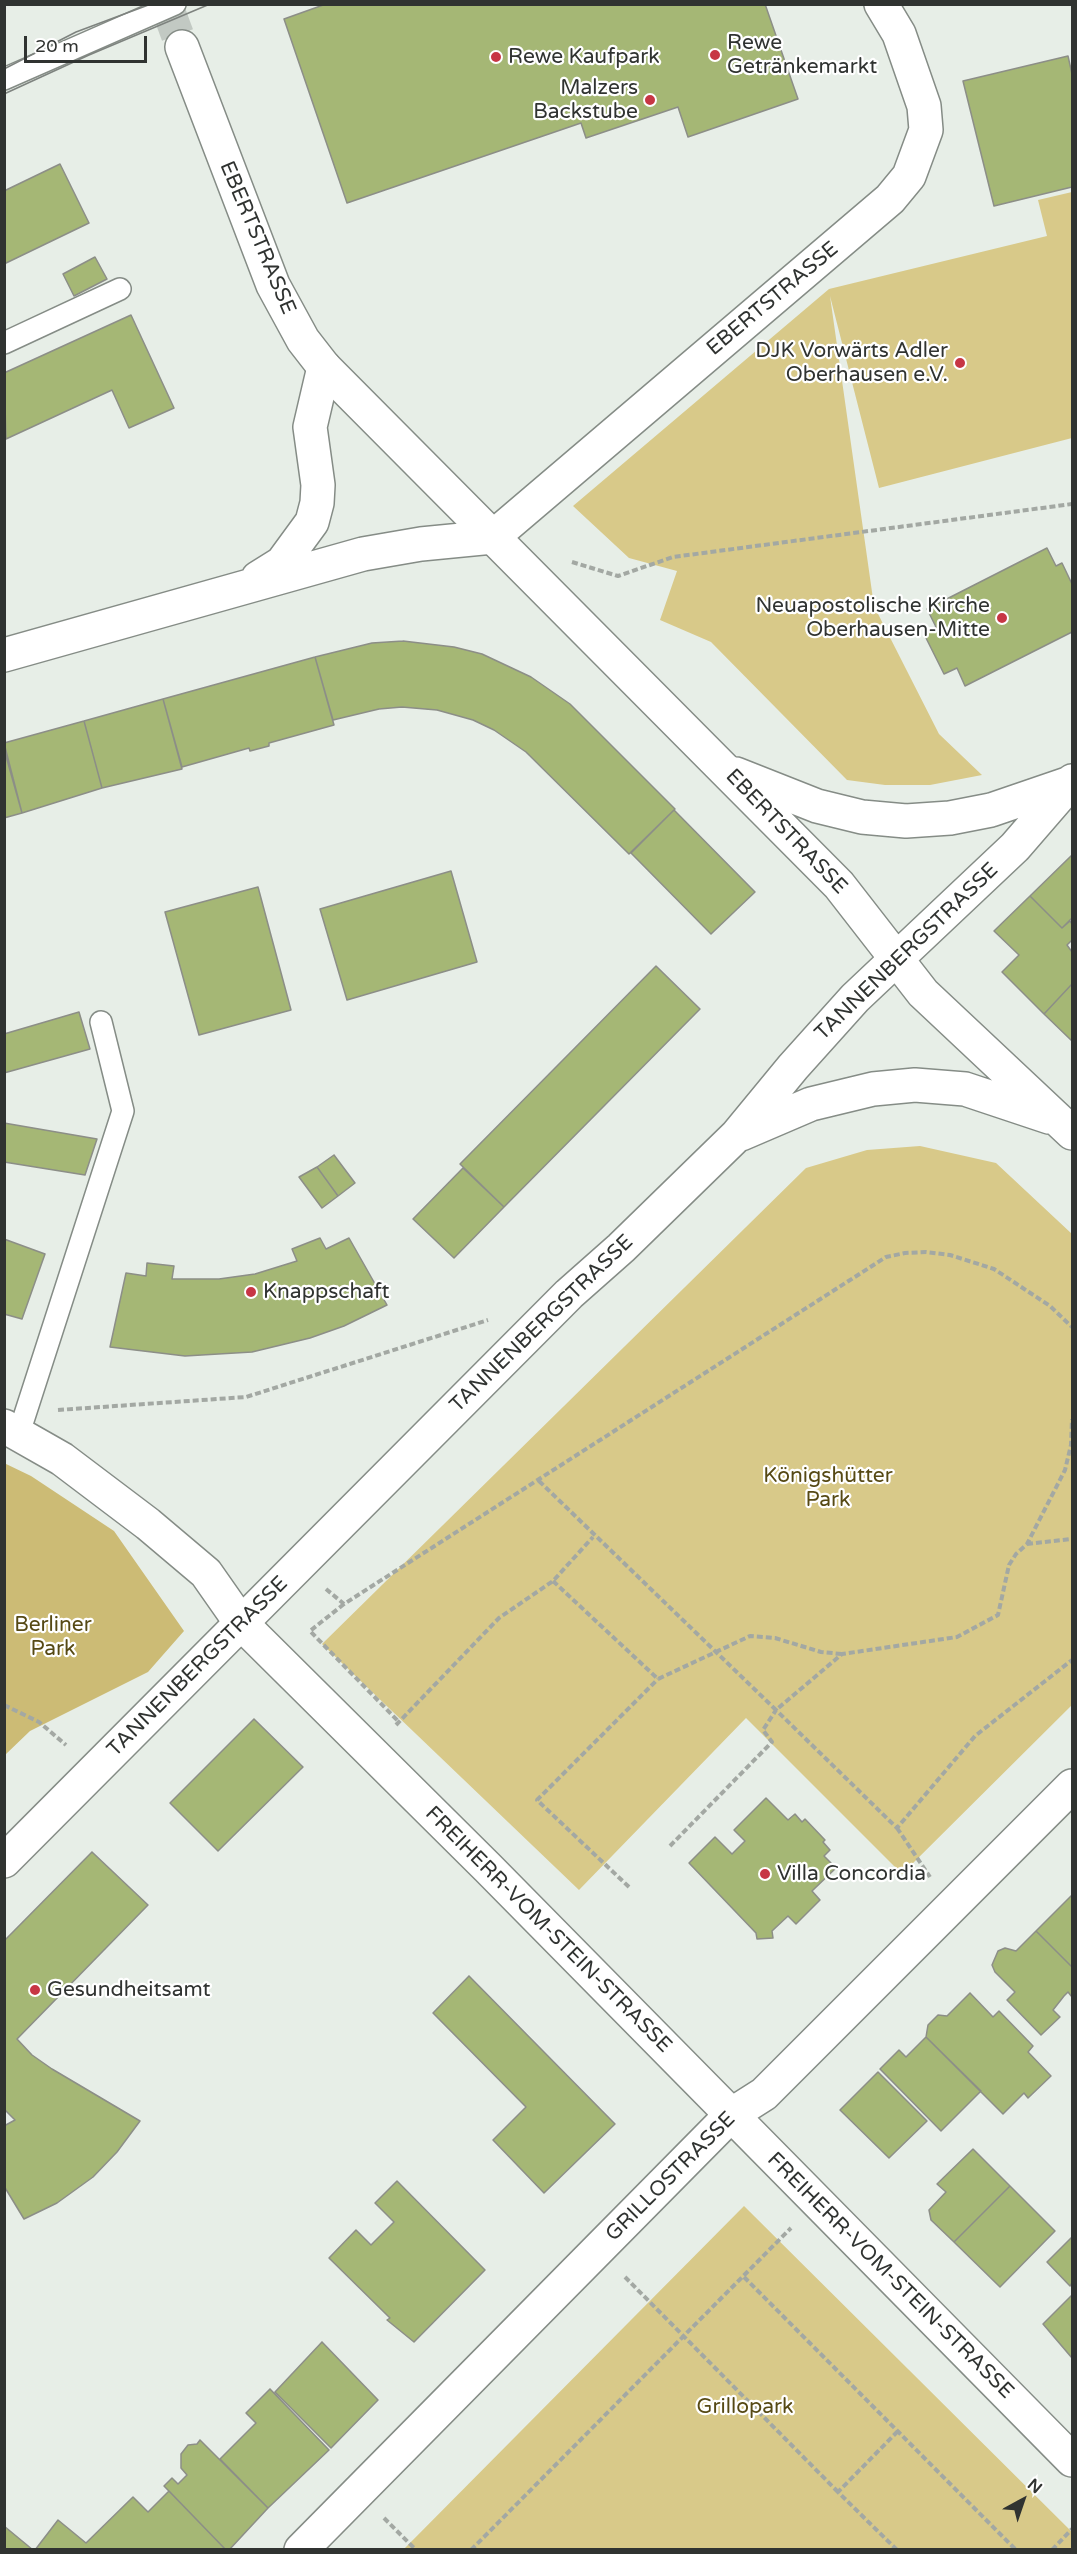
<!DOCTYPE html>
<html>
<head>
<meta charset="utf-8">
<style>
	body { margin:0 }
	#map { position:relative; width:1077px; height:2554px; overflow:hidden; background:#e7eee7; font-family:"Varela Round",sans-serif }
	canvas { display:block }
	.frame { position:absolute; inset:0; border:6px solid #303331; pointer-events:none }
	.north { position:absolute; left:993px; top:2470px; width:60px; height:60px; -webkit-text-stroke:4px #fff; paint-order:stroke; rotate:40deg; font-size:16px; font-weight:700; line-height:24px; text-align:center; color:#303331 }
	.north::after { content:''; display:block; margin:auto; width:21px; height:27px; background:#303331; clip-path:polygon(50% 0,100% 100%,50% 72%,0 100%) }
	.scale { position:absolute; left:24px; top:36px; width:123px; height:27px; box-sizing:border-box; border:3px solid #303331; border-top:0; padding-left:8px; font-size:18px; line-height:21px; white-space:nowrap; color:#303331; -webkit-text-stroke:4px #fff; paint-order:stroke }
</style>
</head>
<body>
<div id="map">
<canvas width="1077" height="2554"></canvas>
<div class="frame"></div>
<div class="north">N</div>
<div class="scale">20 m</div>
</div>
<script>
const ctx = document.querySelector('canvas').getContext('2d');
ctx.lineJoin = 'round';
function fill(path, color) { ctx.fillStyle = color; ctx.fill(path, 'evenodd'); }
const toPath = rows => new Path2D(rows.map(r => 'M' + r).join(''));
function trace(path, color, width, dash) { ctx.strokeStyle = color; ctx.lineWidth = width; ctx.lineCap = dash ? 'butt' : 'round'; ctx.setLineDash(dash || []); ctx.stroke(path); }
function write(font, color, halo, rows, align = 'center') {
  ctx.font = font + ' "Varela Round",sans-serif'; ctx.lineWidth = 4.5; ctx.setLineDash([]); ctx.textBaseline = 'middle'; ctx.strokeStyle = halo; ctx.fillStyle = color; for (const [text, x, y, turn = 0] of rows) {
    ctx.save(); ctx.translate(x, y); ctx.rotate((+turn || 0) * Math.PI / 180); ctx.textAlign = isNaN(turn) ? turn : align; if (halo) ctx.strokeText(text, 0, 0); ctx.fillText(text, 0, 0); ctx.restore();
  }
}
const green = toPath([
	[1072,192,1072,438,879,488,830,296,874,606,939,734,982,775,930,785,885,785,847,780,711,642,660,620,677,571,629,558,573,506,829,289,1047,236,1038,200],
	[920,1146,996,1163,1072,1234,1072,1705,902,1874,746,1718,579,1890,322,1644,806,1168,867,1150],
	[744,2206,1072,2532,1072,2549,404,2549]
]);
const forest = toPath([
	[4,1463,31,1476,114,1531,184,1631,148,1672,30,1731,5,1755]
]);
const building = toPath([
	[326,4,765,4,798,99,688,137,678,107,586,138,581,123,347,203,284,19,326,4],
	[1068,56,1072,74,1072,187,994,206,963,81,1068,56],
	[60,164,89,223,4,264,4,191,60,164],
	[95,257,107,279,74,296,63,274,95,257],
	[131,315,174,408,129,428,112,390,6,439,4,373,131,315],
	[1047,548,1056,566,1062,563,1072,584,1072,632,965,686,957,668,944,674,924,634,936,627,927,609,1047,548],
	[403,641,454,647,482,654,531,677,570,704,675,809,629,854,526,752,494,730,473,720,437,710,402,707,379,709,333,720,315,657,372,643,403,641],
	[315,657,334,725,269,743,269,746,250,751,249,748,182,767,163,699,315,657],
	[163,699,182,769,102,788,84,721,163,699],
	[84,721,102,788,22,813,4,743,84,721],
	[4,749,22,813,4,818,4,749],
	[674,810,755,892,711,934,631,853,674,810],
	[1072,855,1072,918,1062,928,1030,896,1072,855],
	[451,871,477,962,347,1000,320,909,451,871],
	[258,887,291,1010,199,1035,165,912,258,887],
	[1030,896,1062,928,1070,921,1072,924,1072,940,1067,945,1072,952,1072,984,1044,1014,1002,972,1019,955,994,931,1030,896],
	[656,966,700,1009,504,1207,460,1164,656,966],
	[1072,984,1072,1041,1044,1014,1072,984],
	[79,1012,90,1049,4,1073,4,1034,79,1012],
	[4,1123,97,1139,85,1175,4,1162,4,1123],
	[334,1155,355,1183,338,1196,317,1167,334,1155],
	[317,1167,338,1196,322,1208,299,1177,317,1167],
	[463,1168,504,1207,454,1258,413,1219,463,1168],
	[320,1238,326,1249,349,1238,387,1305,344,1326,310,1338,252,1352,185,1356,110,1347,126,1273,146,1276,147,1263,174,1266,172,1279,219,1279,255,1274,297,1261,292,1249,320,1238],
	[4,1239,45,1254,22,1319,4,1314,4,1239],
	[254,1719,303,1767,218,1851,170,1803,254,1719],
	[766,1798,788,1820,795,1814,802,1822,805,1819,825,1840,823,1842,830,1850,824,1856,836,1868,812,1891,820,1900,796,1924,788,1916,772,1931,773,1938,757,1939,756,1933,689,1863,715,1837,732,1854,745,1841,734,1830,766,1798],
	[92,1852,148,1905,17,2039,32,2055,52,2069,140,2121,117,2152,93,2177,57,2203,24,2219,4,2186,4,2126,15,2120,4,2109,4,1941,92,1852],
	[1072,1895,1072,1967,1036,1931,1072,1895],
	[1036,1931,1072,1967,1072,1997,1068,1992,1064,1996,1053,2010,1060,2017,1041,2035,1007,2000,1015,1992,995,1972,992,1965,998,1951,1005,1948,1016,1951,1036,1931],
	[469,1976,615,2124,544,2193,493,2140,526,2107,433,2013,469,1976],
	[970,1993,993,2017,999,2011,1033,2046,1028,2052,1051,2076,1028,2098,1024,2093,1003,2114,926,2037,928,2025,938,2015,947,2016,970,1993],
	[926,2037,981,2091,941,2131,880,2069,899,2050,906,2057,926,2037],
	[878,2072,927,2121,889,2158,840,2110,878,2072],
	[973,2149,1010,2186,954,2242,931,2220,929,2210,946,2192,937,2184,973,2149],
	[397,2181,485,2270,414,2342,387,2320,390,2318,329,2258,356,2230,371,2245,394,2222,375,2203,397,2181],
	[1010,2186,1055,2231,1000,2287,954,2242,1010,2186],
	[1072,2237,1072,2283,1070,2286,1047,2262,1072,2237],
	[1072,2295,1072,2358,1043,2324,1072,2295],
	[322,2342,378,2400,331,2448,275,2392,322,2342],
	[270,2389,329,2450,268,2508,220,2459,256,2423,246,2413,270,2389],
	[200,2440,268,2508,229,2550,226,2550,164,2486,172,2478,178,2484,187,2475,181,2468,181,2454,188,2445,197,2444,200,2440],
	[169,2491,226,2550,35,2550,58,2520,86,2543,133,2497,148,2512,169,2491],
	[4,2526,33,2550,4,2550,4,2526]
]);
const secondaryTunnel = toPath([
	[166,4,182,47]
]);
const path = toPath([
	[572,562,618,576,673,557,1072,504],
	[58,1410,246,1397,488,1320],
	[539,1481,776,1710,842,1654,957,1637,998,1615,1009,1565,1016,1554,1027,1544,1065,1470,1071,1445,1072,1419],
	[1027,1544,1072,1539],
	[553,1581,658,1679,750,1636,775,1638,821,1652,842,1654],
	[326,1589,344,1604,886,1257,905,1253,926,1252,950,1255,994,1269,1050,1306,1072,1327],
	[344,1604,310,1631,399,1722],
	[4,1705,39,1722,66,1745],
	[396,1725,499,1618,553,1581,593,1537],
	[897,1828,930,1877],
	[670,1846,772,1742,763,1730,776,1710,897,1828,975,1736,1072,1660],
	[629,1887,537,1800,658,1679],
	[625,2277,838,2492],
	[744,2277,1016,2550],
	[384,2518,416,2550],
	[471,2550,791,2228],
	[897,2550,838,2492,898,2431],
	[1052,2550,1072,2529]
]);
const lane = toPath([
	[4,79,175,4],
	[4,343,120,289],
	[19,1433,123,1111,101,1022]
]);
const street = toPath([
	[258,578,282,563,312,522,317,503,318,485,310,427,324,367],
	[4,655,363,554,421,544,493,537,890,199,909,176,926,130,924,106,899,34,881,4],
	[4,1426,62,1459,148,1524,206,1573,241,1623,488,1868,1072,2460],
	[301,2550,731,2115,764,2094,1072,1786]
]);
const secondary = toPath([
	[182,47,273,285,303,340,324,367,839,885,923,993,1072,1133],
	[736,774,817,806,862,817,906,821,950,818,991,810,1067,784],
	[741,1134,811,1104,873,1089,915,1085,965,1089,1049,1117],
	[4,1861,569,1294,621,1248,737,1135,793,1067,855,998,1015,847,1072,781]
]);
const tram = toPath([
	[4,69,76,32,151,4],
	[4,94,89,55,210,4]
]);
const markers = [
	[715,55,6,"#c73644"],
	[496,57,6,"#c73644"],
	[650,100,6,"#c73644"],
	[960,363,6,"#c73644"],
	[1002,618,6,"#c73644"],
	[251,1292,6,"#c73644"],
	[765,1874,6,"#c73644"],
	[35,1990,6,"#c73644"]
];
const poiNames = [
	["Rewe",727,43],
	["Getränkemarkt",727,67],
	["Rewe Kaufpark",508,57],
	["Malzers",638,88,"right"],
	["Backstube",638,112,"right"],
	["DJK Vorwärts Adler",948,351,"right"],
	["Oberhausen e.V.",948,375,"right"],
	["Neuapostolische Kirche",990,606,"right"],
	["Oberhausen-Mitte",990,630,"right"],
	["Knappschaft",263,1292],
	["Villa Concordia",777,1874],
	["Gesundheitsamt",47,1990]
];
const streetNames = [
	["EBERTSTRASSE",257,238,67],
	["EBERTSTRASSE",773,299,-40],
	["EBERTSTRASSE",786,832,46],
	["TANNENBERGSTRASSE",907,952,-44],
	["TANNENBERGSTRASSE",542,1324,-44],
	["TANNENBERGSTRASSE",198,1667,-45],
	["FREIHERR-VOM-STEIN-STRASSE",548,1930,45],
	["GRILLOSTRASSE",671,2177,-45],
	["FREIHERR-VOM-STEIN-STRASSE",890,2276,45]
];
const parkNames = [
	["Königshütter",828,1476],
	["Park",828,1500],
	["Berliner",53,1625],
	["Park",53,1649],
	["Grillopark",745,2407]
];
fill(green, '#d8c989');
fill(forest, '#ccbb75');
fill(building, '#a5b775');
trace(building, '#8c8e87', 1.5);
trace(secondaryTunnel, '#c2c9c3', 33, [33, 16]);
trace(lane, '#858c86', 24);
trace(street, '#858c86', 36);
trace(secondary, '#858c86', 36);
trace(path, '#a3a8a3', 4, [6, 3]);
trace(lane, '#fff', 21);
trace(street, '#fff', 33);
trace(secondary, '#fff', 33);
trace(tram, '#7e837f', 1.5);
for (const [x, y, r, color] of markers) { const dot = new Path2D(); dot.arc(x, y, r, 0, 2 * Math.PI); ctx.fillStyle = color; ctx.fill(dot); trace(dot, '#fff', 2); }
write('21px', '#303331', '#fff', poiNames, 'left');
write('21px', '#303331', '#fff', streetNames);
write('21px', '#564914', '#fff', parkNames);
</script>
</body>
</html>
